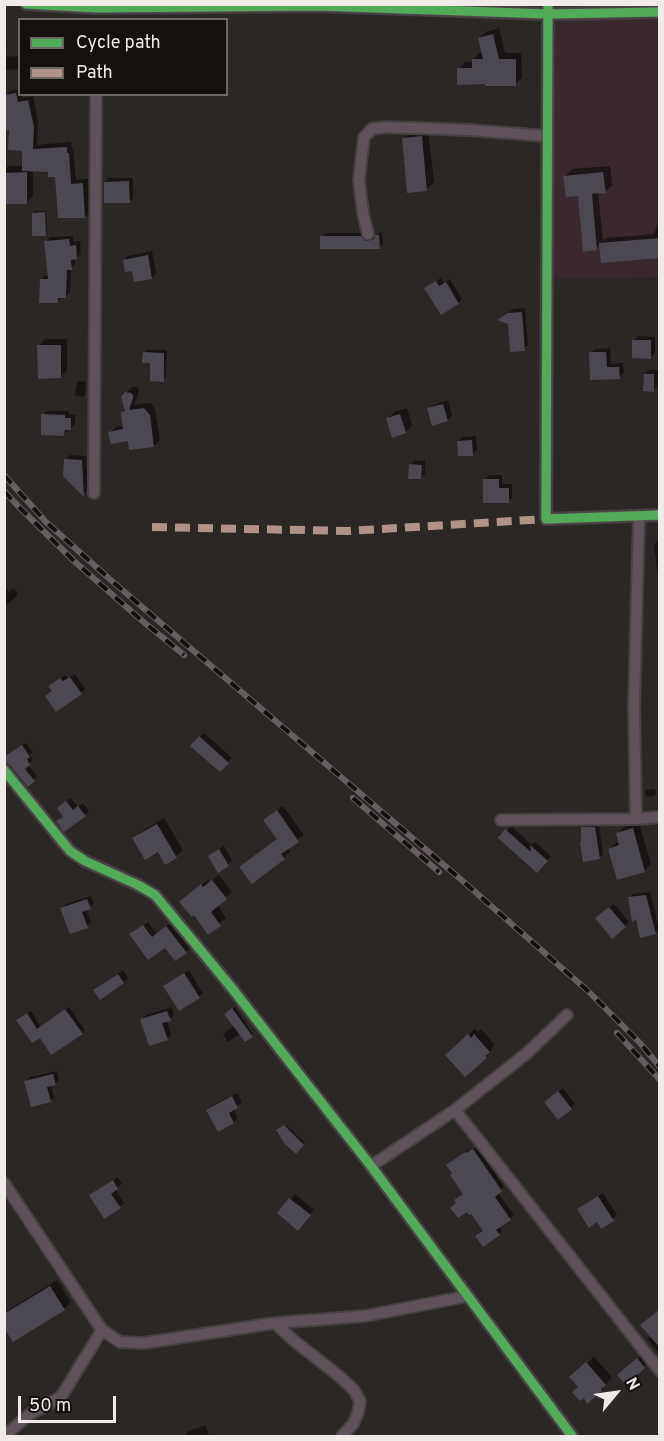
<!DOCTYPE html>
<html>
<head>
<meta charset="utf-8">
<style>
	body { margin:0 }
	#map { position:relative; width:664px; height:1441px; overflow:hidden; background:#2b2725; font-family:Overpass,sans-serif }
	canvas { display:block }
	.frame { position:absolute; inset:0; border:6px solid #f0eae8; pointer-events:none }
	.legend { position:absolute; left:18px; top:18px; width:210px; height:78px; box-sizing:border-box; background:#13100e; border:2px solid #6b6765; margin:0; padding:8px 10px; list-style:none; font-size:18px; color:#f0eae8 }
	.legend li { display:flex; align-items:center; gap:12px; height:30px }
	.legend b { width:30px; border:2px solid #6b6765 }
	.north { position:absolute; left:586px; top:1363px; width:60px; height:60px; -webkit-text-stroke:4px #13100e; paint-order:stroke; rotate:61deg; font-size:16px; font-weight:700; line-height:24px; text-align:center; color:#f0eae8 }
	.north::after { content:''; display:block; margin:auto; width:21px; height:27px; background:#f0eae8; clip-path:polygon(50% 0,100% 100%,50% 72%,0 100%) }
	.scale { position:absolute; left:18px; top:1396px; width:98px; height:27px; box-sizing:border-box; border:3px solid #f0eae8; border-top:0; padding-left:8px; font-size:18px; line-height:21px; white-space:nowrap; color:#f0eae8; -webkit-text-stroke:4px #13100e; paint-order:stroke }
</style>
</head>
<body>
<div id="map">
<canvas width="664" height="1441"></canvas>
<div class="frame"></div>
<ul class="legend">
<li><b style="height:8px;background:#51ab58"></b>Cycle path</li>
<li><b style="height:8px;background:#af9288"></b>Path</li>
</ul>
<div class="north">N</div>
<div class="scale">50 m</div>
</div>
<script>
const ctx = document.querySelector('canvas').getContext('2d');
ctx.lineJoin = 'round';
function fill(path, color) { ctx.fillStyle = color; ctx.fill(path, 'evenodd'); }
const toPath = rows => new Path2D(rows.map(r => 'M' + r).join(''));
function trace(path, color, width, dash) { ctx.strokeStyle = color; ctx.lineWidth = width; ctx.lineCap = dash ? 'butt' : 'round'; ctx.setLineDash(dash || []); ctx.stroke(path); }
const education = toPath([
	[584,4,659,5,659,277,552,279,552,5]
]);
const shadow = toPath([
	[499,28,505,53,521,53,522,78,515,84,486,83,459,69,465,62,473,62,473,60,479,53,483,53,479,38,486,32],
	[4,38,6,38,7,48,4,50],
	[20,56,20,69,4,70,4,57],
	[20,89,20,94,22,94,23,98,33,96,38,121,37,145,71,142,72,149,73,149,76,180,88,179,90,212,85,217,56,175,49,171,33,170,33,196,26,203,4,203,4,170,8,166,23,166,24,149,11,128,5,96,10,91],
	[428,130,434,182,427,189,403,139,410,132],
	[610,166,612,185,605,192,598,192,603,241,607,238,654,234,660,217,660,257,601,244,596,249,579,194,565,176,572,169],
	[109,178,133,178,133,198,129,202,105,182],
	[35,211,46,211,47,233,45,234,33,213],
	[381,232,382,232,383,244,379,247,321,237,325,233,365,233,369,238,374,238],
	[73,236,74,242,80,241,81,253,77,258,75,258,75,264,71,268,70,292,66,297,62,297,57,302,41,280,45,276,49,276,46,242,50,237],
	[152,251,156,273,152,278,133,269,124,260,128,256],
	[441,278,444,283,450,279,462,299,458,303,431,284],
	[525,308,528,345,524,349,510,323,503,316,514,309],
	[638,336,655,337,655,353,651,357,634,341],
	[45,339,67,339,67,370,61,377,39,346],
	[610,348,611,364,623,363,624,373,619,377,590,353,595,349],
	[148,350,167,350,166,377,163,380,152,362,144,353],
	[649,370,658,370,657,386,653,391,645,374],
	[79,381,86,382,85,395,83,397,75,396,77,383],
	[132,387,137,387,139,391,134,405,151,403,155,409,160,440,154,446,110,433,116,427,124,425,122,412,126,409,126,393],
	[448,400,452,415,448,420,428,409,433,405],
	[407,408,412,425,406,432,388,419,394,412],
	[47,411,69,411,69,414,75,415,75,424,70,428,68,428,68,430,64,435,43,415],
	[476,436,477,450,472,454,458,441,463,437],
	[70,455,86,456,88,491,84,494,65,475,66,459],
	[415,460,425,461,425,474,421,478,410,465],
	[489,475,502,475,502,484,512,484,512,498,508,502,484,480],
	[658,540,660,540,660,575,658,575,654,545],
	[4,586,9,592,14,588,17,592,17,596,4,607],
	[75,674,85,689,81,693,53,691,50,686,65,675,68,678],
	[204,733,232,758,224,766,192,746],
	[26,743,33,752,30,755,33,760,28,765,37,776,28,785,8,755],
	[655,789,656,794,654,796,646,797,645,790],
	[71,798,78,807,83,803,89,811,85,815,64,816,63,804],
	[283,806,304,835,287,848,290,852,284,858,252,882,278,838,271,814],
	[164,818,183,850,176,856,165,863,158,850,134,839,141,832],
	[639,823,651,864,645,870,618,878,610,849,616,843,620,842,618,834,624,827],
	[587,824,599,824,603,854,599,858,583,828],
	[511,826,532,845,535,842,551,856,541,867,500,838],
	[224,846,232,860,228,865,214,852],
	[219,875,232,892,217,905,226,918,208,933,187,896,208,880,210,882],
	[650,892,659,929,655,933,629,898,633,894],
	[91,896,94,903,86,909,91,922,87,926,62,909,66,904],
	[614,904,629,922,625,926,601,914],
	[148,922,157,934,171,923,190,947,186,952,131,934],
	[123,970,128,978,100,998,99,986],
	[189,970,203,993,199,997,165,986,170,982],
	[69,1007,85,1030,82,1033,41,1036,21,1017,31,1011,41,1027],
	[172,1007,174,1015,167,1021,171,1035,167,1039,142,1019,146,1015],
	[235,1007,253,1034,245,1040,240,1034,228,1042,223,1034,235,1026,226,1014],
	[475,1029,478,1032,481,1029,495,1045,491,1049,492,1050,465,1075,453,1048],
	[57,1071,59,1080,55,1084,51,1085,54,1097,50,1101,26,1082,30,1077],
	[563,1088,575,1104,571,1108,550,1098],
	[237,1093,242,1102,233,1109,238,1118,234,1122,218,1130,208,1111,212,1106],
	[286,1125,305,1143,296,1152,280,1128],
	[477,1147,504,1187,498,1193,514,1215,499,1226,502,1231,499,1234,485,1230,465,1193,451,1162,469,1149,470,1151],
	[118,1177,122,1184,115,1189,124,1203,120,1207,95,1191],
	[603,1193,617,1215,613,1219,584,1205],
	[295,1194,314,1210,302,1224,279,1213],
	[57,1280,71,1302,64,1309,4,1325,4,1313,7,1311],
	[660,1334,660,1354,647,1339,651,1335],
	[641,1356,647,1363,626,1383,619,1376],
	[594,1357,612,1377,607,1382,608,1383,601,1390,579,1387,578,1371],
	[206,1425,209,1435,207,1436,186,1436,185,1435,189,1431]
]);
const building = toPath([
	[493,34,499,59,516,59,516,86,485,86,485,84,457,85,457,68,472,68,472,59,483,59,478,38],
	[16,93,18,102,28,100,34,127,33,149,67,147,67,153,69,153,71,184,83,183,85,218,58,218,55,177,48,177,48,172,22,171,22,151,8,150,9,130,4,131,4,95],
	[422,136,427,191,407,193,402,138],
	[27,172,27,204,4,204,4,173],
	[603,172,606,193,592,194,597,250,583,252,578,196,566,197,563,176],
	[129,181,130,203,104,203,104,182],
	[45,212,46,236,32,236,32,213],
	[375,235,379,235,380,249,320,249,320,236,361,236,365,241,369,241,374,239],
	[660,238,660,258,601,263,599,243],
	[69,239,70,246,76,245,77,259,71,260,72,270,67,270,66,298,58,298,58,303,39,303,40,279,48,279,44,241],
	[148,255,152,279,134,282,132,271,125,272,123,260],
	[436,281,439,286,446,282,459,304,441,315,424,288],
	[522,312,525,351,510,352,508,324,497,320,508,313],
	[632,340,651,340,651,359,632,358],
	[37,345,61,345,61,378,38,379],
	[143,352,164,353,164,382,150,381,150,363,142,363],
	[589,352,606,352,607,367,619,367,620,379,590,380],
	[644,374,654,374,654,392,643,391],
	[125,392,131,393,133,395,133,398,129,410,144,408,150,415,154,447,129,450,128,441,111,444,108,432,123,429,121,412,125,411,121,397],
	[443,404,448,421,432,426,427,408],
	[41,414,65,415,65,418,71,418,71,430,65,430,64,436,41,435],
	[400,414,406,433,392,438,386,418],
	[472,440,473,456,458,456,457,441],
	[64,459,82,460,84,497,63,476],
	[409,464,422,465,421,479,408,479],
	[483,479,499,479,499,488,509,488,509,503,483,503],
	[70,677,82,694,56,712,45,696,52,691,48,686,60,678,63,681],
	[199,736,229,763,220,772,190,746],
	[22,745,30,757,27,759,30,765,25,769,35,781,28,787,10,765,4,761,4,757],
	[66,801,73,810,78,806,86,816,64,832,56,821,63,817,57,808],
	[277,810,299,842,281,854,285,859,252,884,239,867,277,839,263,820],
	[157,824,177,858,165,865,158,852,145,860,132,838],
	[581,827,595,827,600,859,583,862,580,842,581,842],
	[633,828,645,872,617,880,608,849,619,845,616,833],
	[505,829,531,852,530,845,548,861,537,873,498,838],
	[219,849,229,866,218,873,208,856],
	[212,880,227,899,211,912,221,926,208,935,194,915,192,917,179,902,201,884,203,887],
	[646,895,656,934,640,938,636,919,632,922,628,897],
	[87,899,91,909,82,912,88,928,70,934,60,908],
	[609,907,626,927,612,939,595,918],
	[143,925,152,937,166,926,187,953,175,961,165,948,148,960,129,934],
	[184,973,200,998,179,1011,163,986],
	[118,974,124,983,100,1000,93,990],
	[232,1008,253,1037,245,1042,224,1014],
	[65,1009,83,1034,51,1055,40,1038,32,1043,16,1020,27,1013,37,1029],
	[167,1011,171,1021,162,1023,168,1040,149,1046,140,1019],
	[468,1034,471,1038,474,1034,490,1052,485,1056,487,1058,465,1077,445,1055],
	[53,1074,56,1085,47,1087,51,1102,31,1107,24,1081],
	[558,1091,572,1109,558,1120,544,1102],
	[232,1096,238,1108,229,1113,234,1123,218,1132,206,1110],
	[284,1125,304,1145,296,1154,284,1143,276,1130],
	[473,1149,502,1191,495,1197,511,1220,496,1230,500,1235,483,1247,475,1236,483,1231,471,1214,469,1215,467,1212,458,1218,450,1208,456,1203,454,1200,463,1194,450,1175,452,1173,446,1165,465,1152,466,1153],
	[113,1180,118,1189,111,1194,121,1208,104,1219,89,1195],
	[598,1196,614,1221,601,1229,597,1222,589,1228,577,1209],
	[289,1198,311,1215,298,1231,277,1213],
	[50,1286,65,1310,13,1342,4,1328,4,1314],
	[660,1309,660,1348,640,1325],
	[637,1358,645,1368,626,1385,617,1375],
	[586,1362,606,1385,601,1389,602,1391,587,1404,584,1398,580,1401,572,1392,578,1387,569,1377]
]);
const street = toPath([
	[26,4,97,8,319,6,548,14,660,12],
	[548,4,546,519,660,515],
	[368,234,363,213,359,180,364,137,372,129,385,127,469,130,547,136],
	[94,493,96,94],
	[4,770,70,851,85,861,138,885,155,895,231,987,371,1166,572,1436],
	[636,819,634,706,639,516],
	[501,820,636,819,660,817],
	[455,1110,660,1371],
	[371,1166,455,1110,526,1054,567,1015],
	[4,1183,102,1330,120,1342,144,1343,275,1323,365,1316,468,1296],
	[275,1323,293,1340,339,1376,354,1390,360,1401,358,1413,353,1424,342,1436],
	[4,1436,30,1414,61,1397,102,1330]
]);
const rail = toPath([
	[4,475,46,522,113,582,465,883,588,991,640,1043,660,1067],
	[4,491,19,507,74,561,140,619,184,655],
	[353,798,439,872],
	[617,1033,660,1080]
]);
const quiet = toPath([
	[152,527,348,531,546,519]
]);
const cycleway = toPath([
	[26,4,97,8,319,6,548,14,660,12],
	[548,4,546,519,660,515],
	[4,770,70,851,85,861,138,885,155,895,231,987,371,1166,572,1436]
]);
fill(education, '#39292f');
fill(shadow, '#0007');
fill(building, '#4b4852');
trace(street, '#464241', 14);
trace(street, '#5f525b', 10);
trace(rail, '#665e61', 6);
trace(rail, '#13100e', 4, [11]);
trace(quiet, '#af9288', 8, [15, 8]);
trace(cycleway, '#51ab58', 9);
</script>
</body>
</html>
